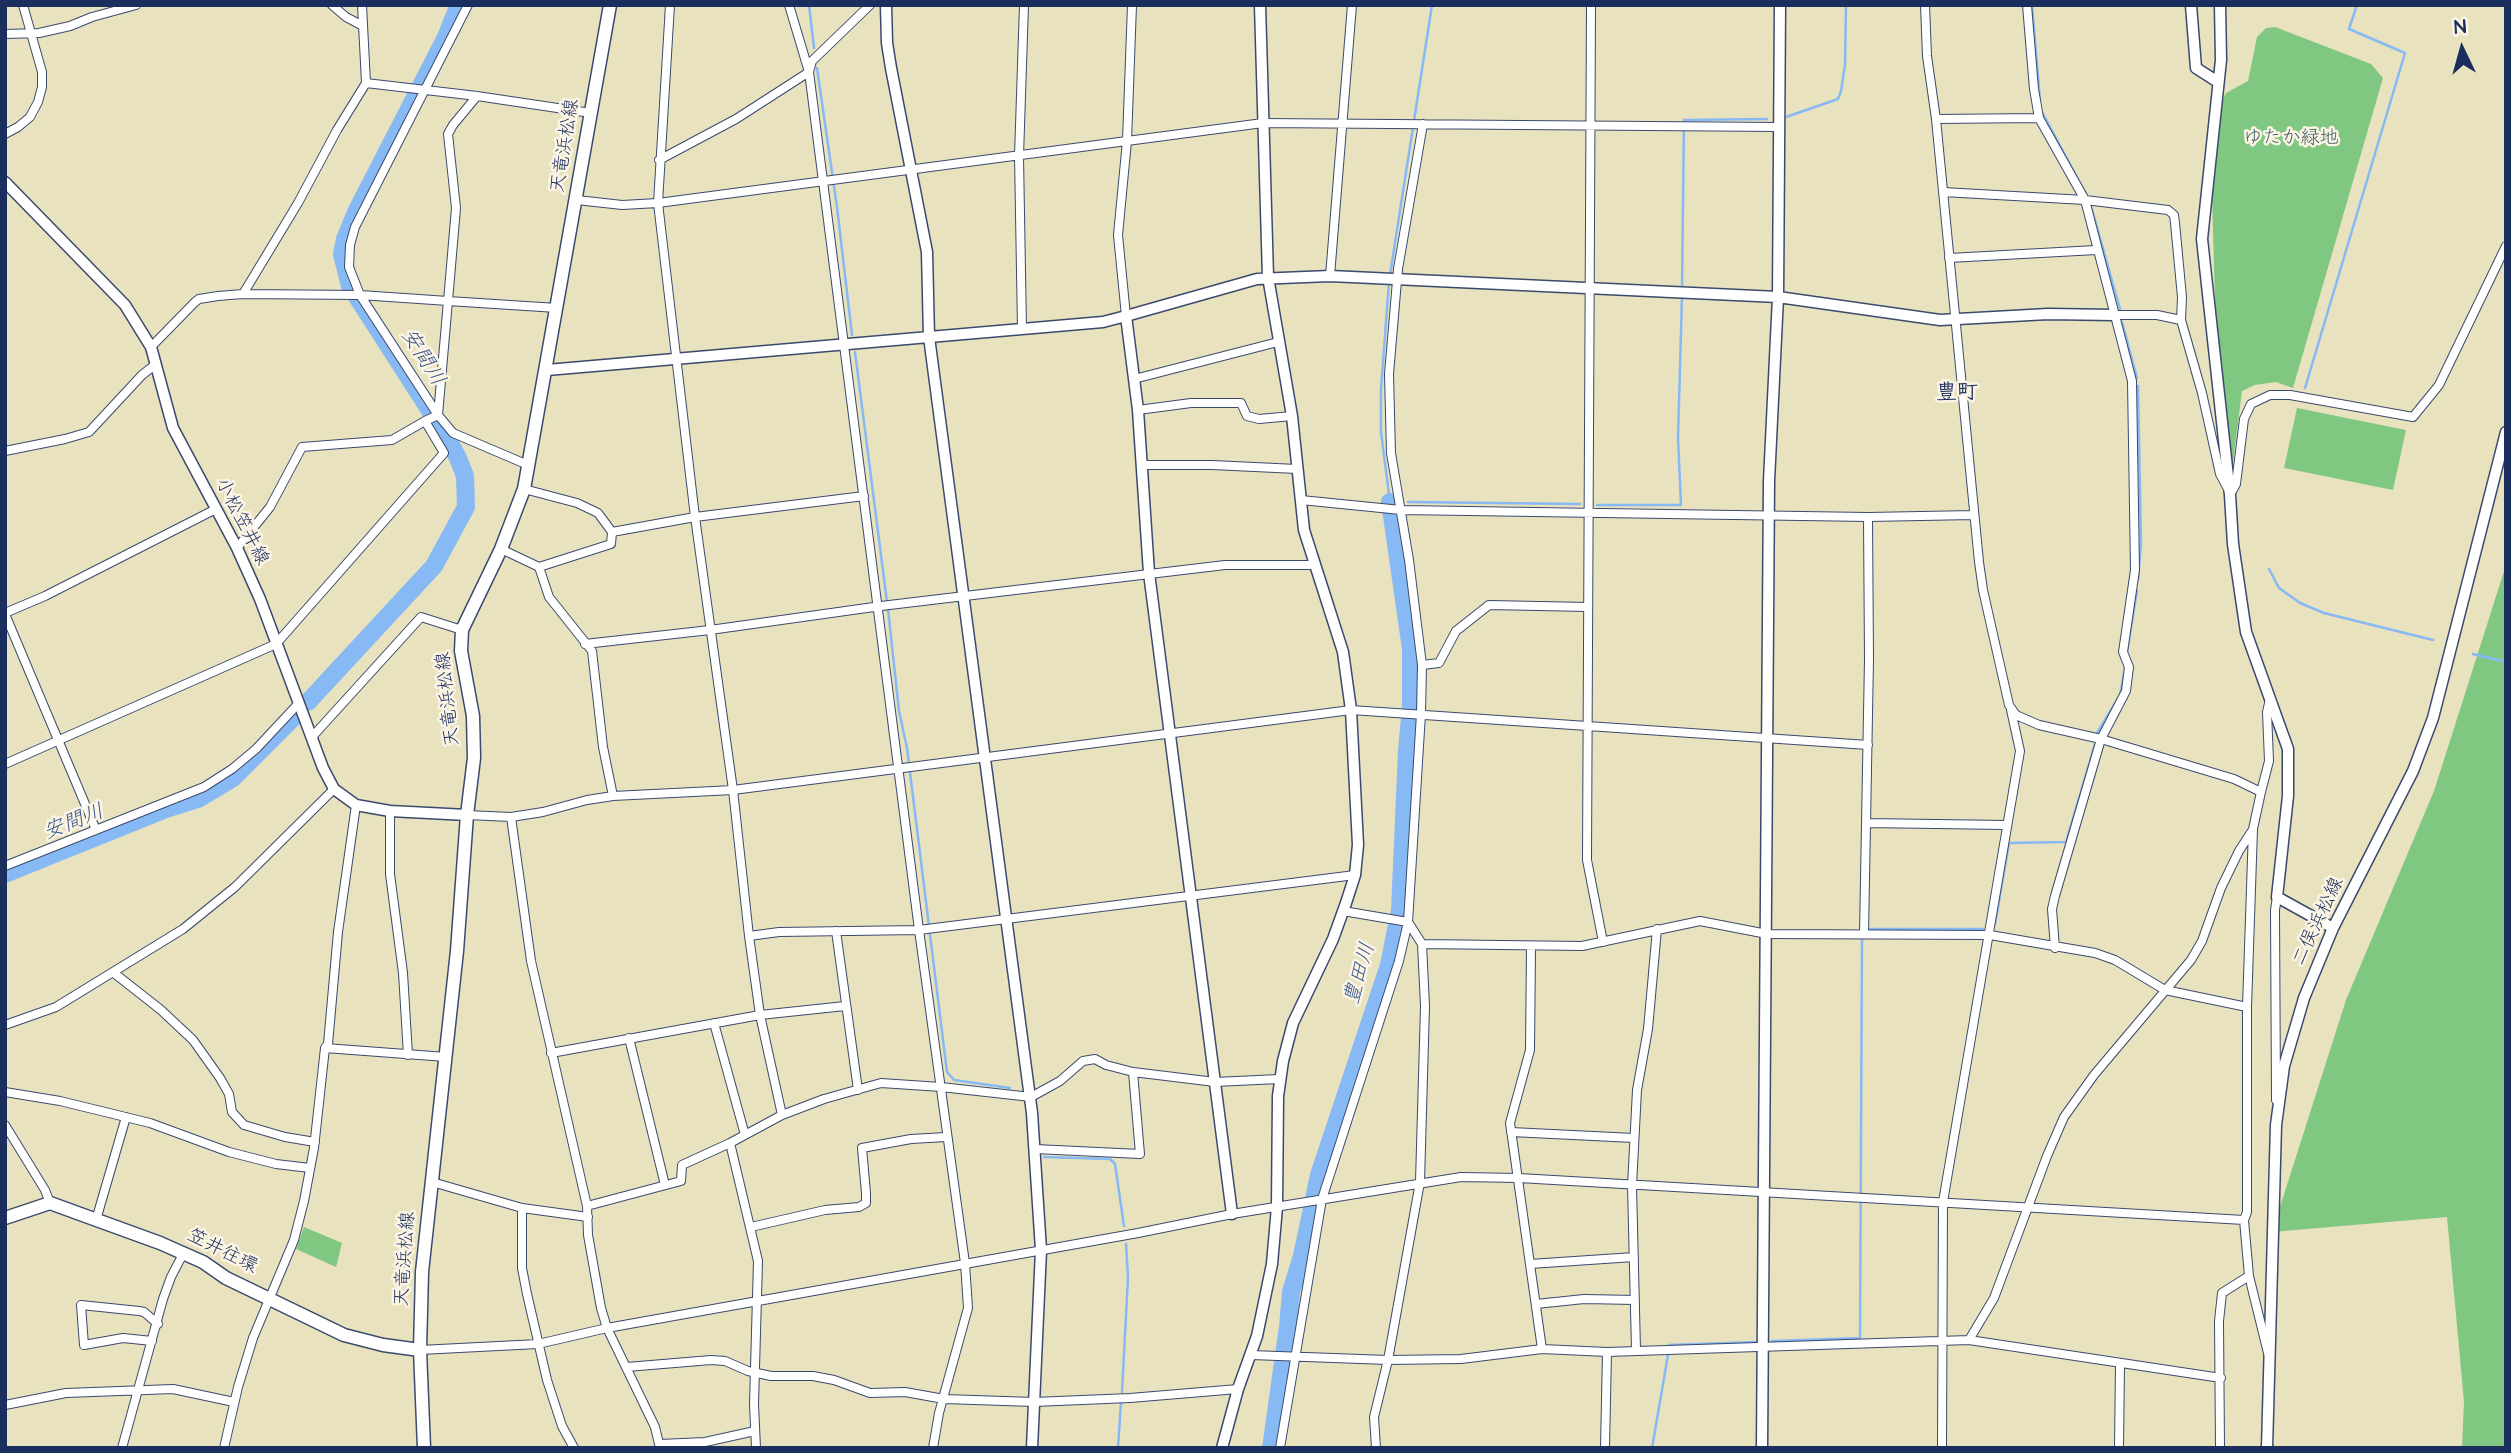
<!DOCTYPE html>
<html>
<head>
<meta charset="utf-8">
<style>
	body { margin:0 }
	#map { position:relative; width:2511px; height:1453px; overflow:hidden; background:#e9e2bf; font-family:"Architects Daughter",sans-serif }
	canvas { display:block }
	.frame { position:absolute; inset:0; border:7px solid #1b2f5e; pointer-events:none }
	.north { position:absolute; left:2427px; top:14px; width:70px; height:70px; -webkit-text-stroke:5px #fcf5e5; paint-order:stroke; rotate:355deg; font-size:19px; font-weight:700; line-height:28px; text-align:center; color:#1b2f5e }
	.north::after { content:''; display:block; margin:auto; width:24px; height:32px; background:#1b2f5e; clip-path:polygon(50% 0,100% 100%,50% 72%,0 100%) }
</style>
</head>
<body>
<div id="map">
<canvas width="2511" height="1453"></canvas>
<div class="frame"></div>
<div class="north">N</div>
</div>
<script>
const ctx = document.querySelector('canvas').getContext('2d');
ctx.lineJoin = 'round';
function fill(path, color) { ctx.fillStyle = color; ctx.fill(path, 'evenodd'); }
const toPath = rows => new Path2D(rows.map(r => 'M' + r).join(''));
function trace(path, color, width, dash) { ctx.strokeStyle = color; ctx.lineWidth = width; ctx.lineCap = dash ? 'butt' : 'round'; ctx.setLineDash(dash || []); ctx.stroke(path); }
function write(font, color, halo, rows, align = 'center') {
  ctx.font = font + ' "Architects Daughter","Klee One",sans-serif'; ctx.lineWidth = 5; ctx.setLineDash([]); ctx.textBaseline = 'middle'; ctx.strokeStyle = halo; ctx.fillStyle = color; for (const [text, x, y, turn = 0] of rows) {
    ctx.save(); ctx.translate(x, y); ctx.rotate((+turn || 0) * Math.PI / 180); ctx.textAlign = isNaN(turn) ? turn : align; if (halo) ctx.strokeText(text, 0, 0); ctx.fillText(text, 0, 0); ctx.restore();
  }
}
const green = toPath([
	[2275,27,2371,64,2383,78,2293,388,2276,382,2255,385,2242,391,2232,470,2215,301,2212,196,2223,99,2226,93,2248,81,2257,37,2266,28],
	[2297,408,2406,430,2393,490,2284,468],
	[2506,565,2506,1448,2462,1448,2464,1402,2447,1217,2272,1232,2346,1000,2434,791],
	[304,1227,342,1243,336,1267,296,1249]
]);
const stream = toPath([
	[809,5,814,48],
	[2032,5,2040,100],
	[817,68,837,207,852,335],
	[2041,110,2087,196],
	[1786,117,1838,99,1841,91,1845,65,1846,5],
	[2091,206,2120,309],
	[1390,275,1432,5],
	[1389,282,1381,389,1381,432,1390,502,1394,502],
	[1682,289,1684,120,1767,119],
	[2122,322,2137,378],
	[855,352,887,602],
	[2305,388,2405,53,2349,29,2357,5],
	[1408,502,1580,504],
	[1597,505,1681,505,1678,438,1682,296],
	[2269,569,2279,588,2300,603,2324,613,2433,640],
	[2138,580,2141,544,2138,386],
	[888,609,899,711,907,748,947,1072,954,1080,1010,1088],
	[2127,652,2137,591],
	[2473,654,2506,662],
	[2097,733,2120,695,2125,668],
	[1995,924,2009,843,2066,842,2095,744],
	[1870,929,1983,929],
	[1044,1157,1110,1159,1115,1164,1124,1226],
	[1772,1341,1860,1338,1862,939],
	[1669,1345,1757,1342],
	[1122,1392,1128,1277,1126,1244],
	[1118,1448,1121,1402],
	[1652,1448,1668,1355]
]);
const river = toPath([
	[308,702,434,566,466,507,465,476,458,458,445,434,350,286,342,254,345,239,357,210,446,37,459,5],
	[5,874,166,809,198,799,233,778,294,717],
	[1271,1448,1288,1327,1291,1292,1302,1256,1319,1175,1389,965,1400,910,1407,751,1411,706,1411,649,1390,502]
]);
const street = toPath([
	[332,5,346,17,363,26],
	[468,5,355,227,350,245,349,267,360,295,438,415,453,433,528,465],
	[670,5,658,203,695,517,733,790,749,936,760,1015,782,1115,730,1143,758,1261,754,1404,756,1448],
	[789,5,809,72,919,930,965,1263,968,1308,939,1413,933,1448],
	[1591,5,1587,860,1603,942],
	[1925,5,1927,56,1936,119,1979,562,1983,590,2009,705,2016,715,2039,725,2101,739,2234,779,2261,792,2253,829,2247,1007,2247,1212,2244,1220,2249,1276,2268,1353],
	[2027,5,2034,89,2039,118,2085,200,2132,381,2135,570,2123,652,2129,667,2126,691,2101,739,2055,896,2052,909,2055,948],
	[5,34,39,33,70,26,92,17,136,5],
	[366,83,477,96,591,113],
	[1936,119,2039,118],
	[5,134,18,127,30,117,38,102,42,87,42,72,23,5],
	[659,160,736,119,809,72,812,61,870,5],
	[1943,192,2085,200,2168,210,2174,215,2175,223,2182,297,2181,320],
	[577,200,622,205,658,203,1263,123,1778,127],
	[1949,258,2096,250],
	[1330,276,1352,5],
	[243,294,298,203,337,130,366,83,362,5],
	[2115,315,2157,315,2181,320,2202,393,2220,474,2228,489],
	[1126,316,1118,235,1127,141,1132,5],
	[1022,329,1019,156,1024,5],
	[151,347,195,302,199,299,218,296,243,294,360,295,448,301,456,208,448,134,453,125,477,96],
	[1134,379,1278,342],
	[1138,410,1191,403,1241,403,1247,416,1259,419,1292,416],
	[5,451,65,439,89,432,142,375,156,364],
	[1141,465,1212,465,1297,469],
	[524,489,577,503,598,513,612,532,611,544,539,567,549,597,592,651,603,747,613,796],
	[2230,495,2236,484,2244,419,2251,404,2270,395,2290,395,2413,417,2439,385,2506,246],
	[1301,500,1401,510,1868,517],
	[612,532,695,517,864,496],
	[237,548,270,507,302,447,392,440,425,421],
	[501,549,539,567],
	[5,613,45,596,216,509],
	[5,614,96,830],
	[585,644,710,630,881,606,1225,565,1314,565],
	[1422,665,1439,663,1456,631,1489,605,1588,607],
	[312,737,421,617,462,630],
	[5,764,276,644,444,453,425,421,438,415,448,301,557,308],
	[2261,792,2269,761,2267,712,2270,699],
	[390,811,390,874,403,973,408,1055],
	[467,815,511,817,531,961,587,1206,588,1235,601,1308,607,1328,655,1427,660,1448],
	[511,817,543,812,587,800,613,796,733,790,1351,710,1868,745],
	[1866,823,2006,825],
	[5,866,204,787,232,769,256,749,299,703],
	[1343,911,1408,922,1422,944,1425,1006,1420,1182,1388,1360,1374,1417,1376,1448],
	[836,931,858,1090],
	[1864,934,1869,659,1868,517,1974,515],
	[749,936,779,932,919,930,1355,875],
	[1422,944,1582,946,1700,921,1767,934,1990,935,2095,953,2115,960,2165,990,2247,1007],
	[1531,947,1530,1050,1510,1123,1542,1349],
	[114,973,161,1010,193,1040,220,1078,229,1094,232,1112,244,1125,285,1137,315,1142],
	[714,1023,745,1135],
	[5,1025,56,1007,183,929,235,887,334,789],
	[629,1038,665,1185],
	[325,1048,446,1057],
	[551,1053,760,1015,845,1006],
	[5,1092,60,1101,150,1123,229,1152,276,1164,310,1168],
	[2276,1100,2275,910,2277,897],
	[782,1115,824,1099,881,1083,941,1087,1031,1097,1060,1081,1083,1061,1095,1059,1106,1065,1133,1072,1215,1082,1279,1079],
	[5,1125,45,1190,50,1203],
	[1511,1132,1634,1138],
	[1035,1149,1140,1154,1133,1072],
	[432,1182,522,1208,522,1268,527,1294,547,1380,562,1426,574,1448],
	[587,1206,681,1181,682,1165,730,1143],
	[522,1208,588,1217],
	[96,1220,126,1117],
	[751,1227,825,1210,859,1207,866,1203,866,1193,862,1148,911,1139,946,1137],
	[1530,1264,1634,1257],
	[1536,1304,1584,1299,1635,1300],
	[1969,1340,1994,1298,2047,1156,2064,1117,2094,1075,2191,960,2202,941,2221,888,2239,851,2252,831],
	[152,1341,123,1338,84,1345,81,1305,139,1311,144,1312,158,1324],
	[420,1350,538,1344,607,1328,1138,1233,1232,1214,1461,1177,1519,1178,2244,1220],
	[1636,1350,1632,1186,1637,1090,1648,1029,1657,929],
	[1251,1355,1388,1360,1461,1359,1542,1349,1607,1352,1969,1340,2221,1378],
	[627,1367,711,1360,725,1361,748,1371,771,1376,813,1376,834,1380,870,1393,905,1392,944,1399,1034,1402,1130,1398,1238,1389],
	[5,1405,66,1393,173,1389,234,1402],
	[660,1444,705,1442,755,1431],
	[122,1448,163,1299,171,1277,183,1254],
	[224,1448,238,1387,253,1338,294,1240,304,1201,314,1148,325,1048,328,1044,338,932,356,805],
	[1280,1448,1322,1199,1399,961,1408,922,1421,714,1422,665,1409,560,1391,453,1389,374,1398,269,1423,124],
	[1605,1448,1607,1352],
	[1942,1448,1943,1202,2020,751,2011,710],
	[2119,1448,2120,1364],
	[2220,1448,2219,1321,2222,1293,2249,1276]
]);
const secondary = toPath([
	[886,5,887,43,891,68,927,252,929,337,1032,1113,1041,1250,1032,1448],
	[2191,5,2196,68,2218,82],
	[2220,5,2221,60,2202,239,2230,495,2233,544,2246,632,2288,749,2288,796,2277,897,2333,928],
	[5,182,125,305,151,347,173,428,237,548,260,599,323,768,334,789,356,805,390,811,467,815],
	[547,370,1103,322,1126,316],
	[1232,1214,1149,573,1138,410,1126,316,1257,279,1330,276,1778,297,1940,320,2048,314,2115,315],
	[1222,1448,1238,1389,1257,1336,1272,1264,1277,1207,1278,1096,1283,1061,1293,1023,1333,939,1346,903,1355,875,1358,845,1351,710,1343,652,1304,530,1292,416,1268,277,1260,5],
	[1762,1448,1769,481,1778,297,1780,5],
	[2267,1448,2276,1125,2284,1066,2304,998,2333,928,2413,771,2433,718,2506,432]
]);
const primary = toPath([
	[5,1218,50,1203,160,1243,203,1262,226,1278,344,1335,383,1345,420,1350],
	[424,1448,420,1350,422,1272,457,951,467,815,474,758,473,716,461,651,462,630,501,549,524,489,610,5]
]);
const parkNames = [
	["ゆたか緑地",2291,139]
];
const streetNames = [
	["天竜浜松線",566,146,-81],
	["小松笠井線",241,522,63],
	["天竜浜松線",449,699,-96],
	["二俣浜松線",2319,922,-65],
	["笠井往環",222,1252,27],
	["天竜浜松線",406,1259,-86]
];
const waterNames = [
	["安間川",422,358,58],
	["安間川",74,823,-21],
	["豊田川",1361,974,-74]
];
const neighbourhoodNames = [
	["豊町",1957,394]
];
fill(green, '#80c782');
trace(stream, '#87b9f4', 2.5);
trace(river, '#87b9f4', 18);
trace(street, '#3a4a6d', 10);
trace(secondary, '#3a4a6d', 13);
trace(primary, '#3a4a6d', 15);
trace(street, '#fff', 8);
trace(secondary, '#fff', 10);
trace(primary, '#fff', 12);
write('19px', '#395d69', '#fcf5e5', parkNames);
write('19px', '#1b2f5e', '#fcf5e5', streetNames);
write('italic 21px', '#3b588b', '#fcf5e5', waterNames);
write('bold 21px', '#1b2f5e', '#fcf5e5', neighbourhoodNames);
</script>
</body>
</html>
